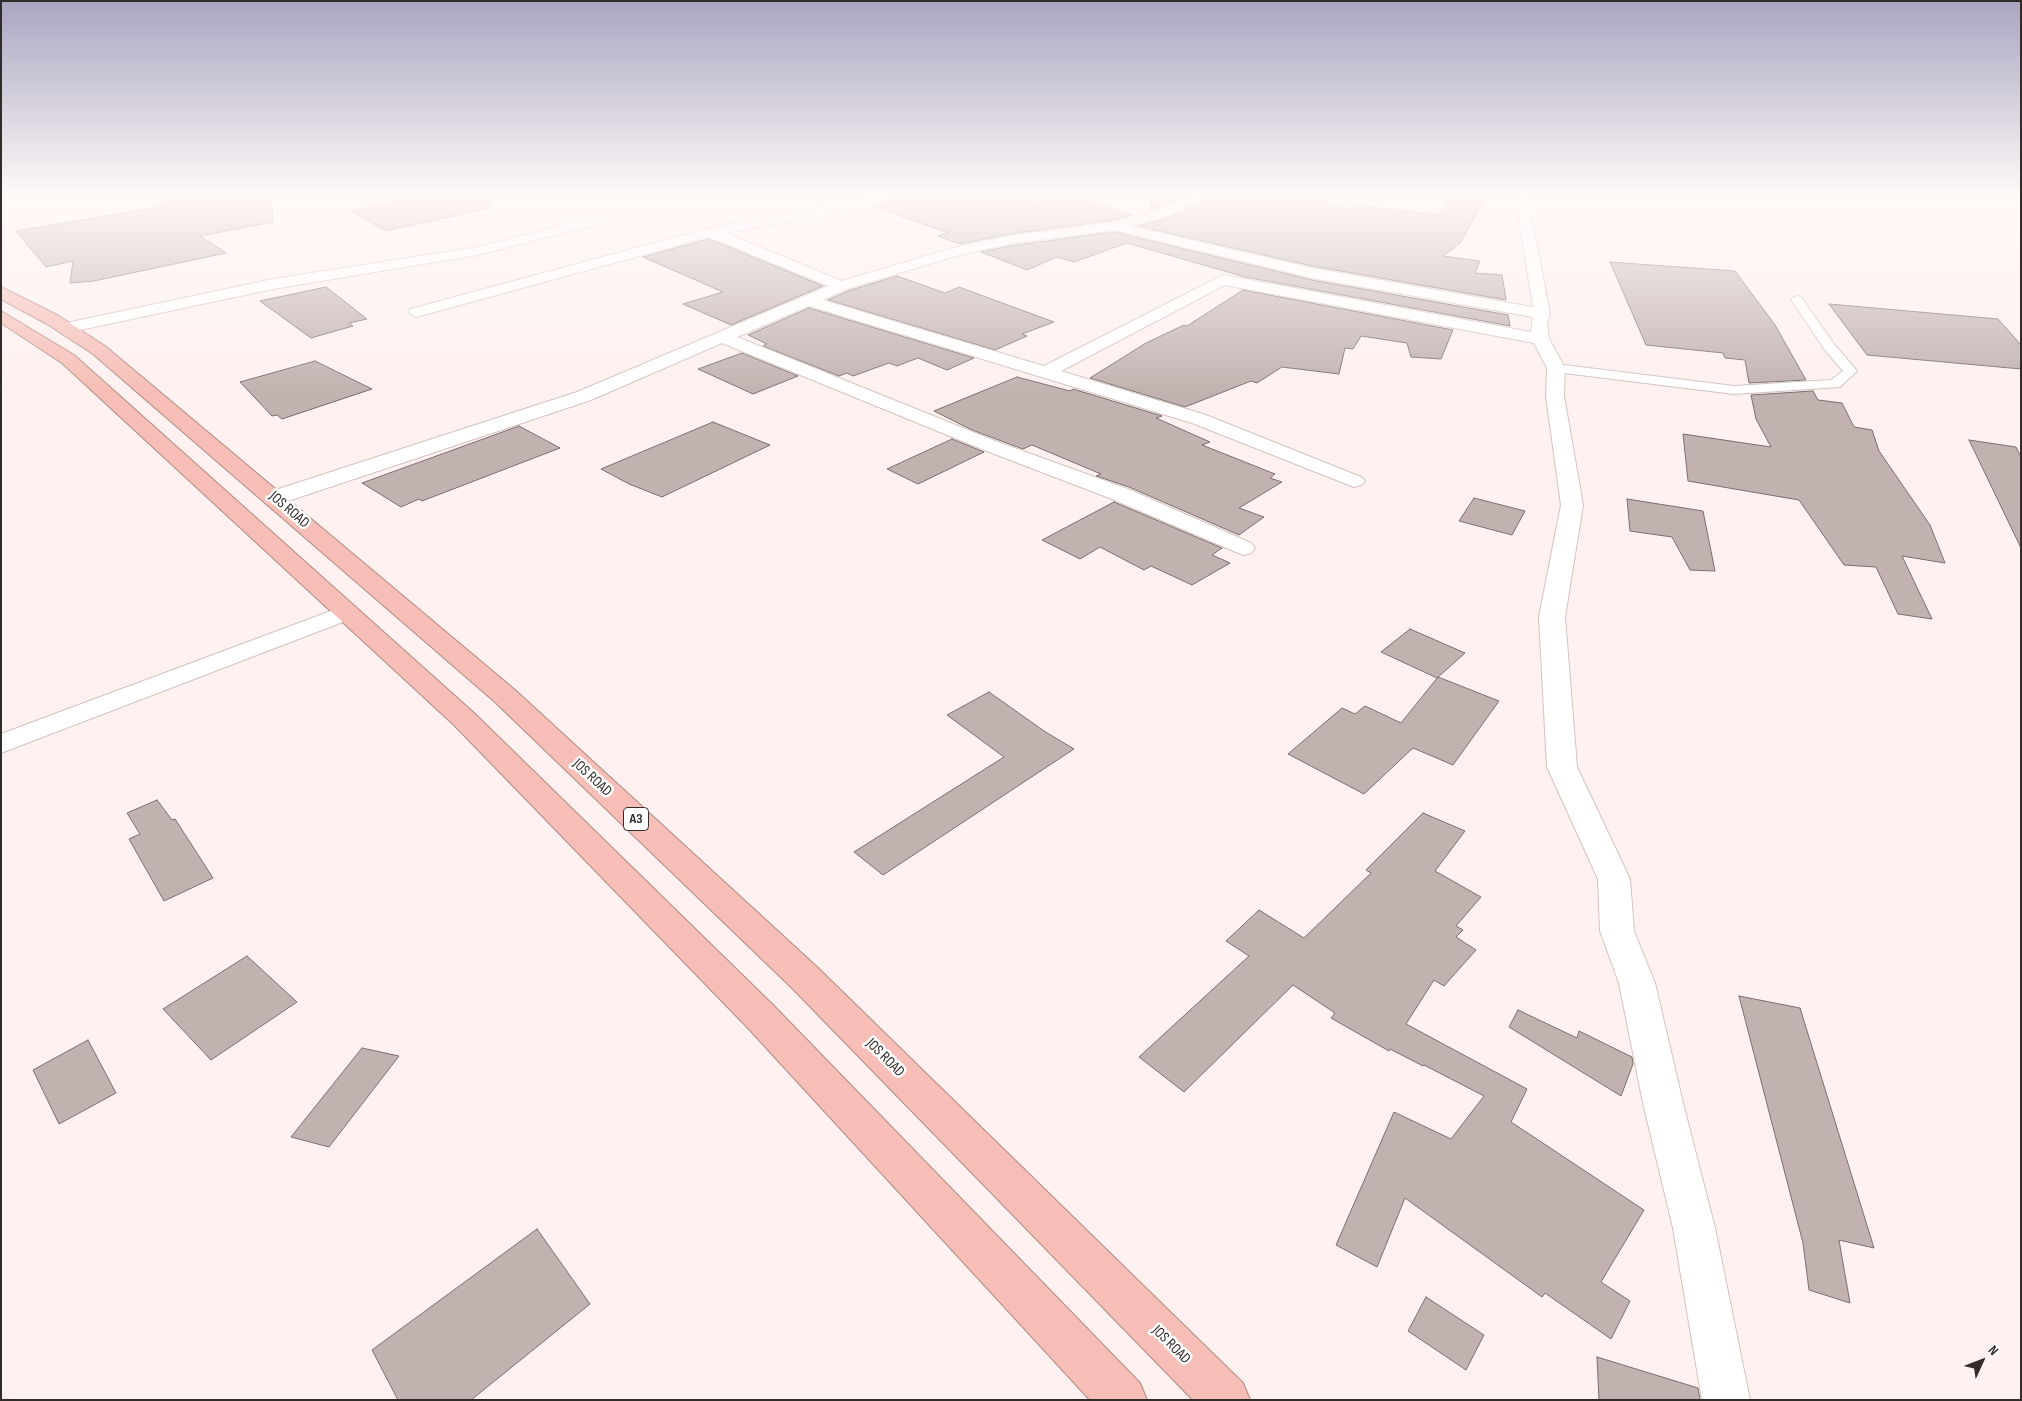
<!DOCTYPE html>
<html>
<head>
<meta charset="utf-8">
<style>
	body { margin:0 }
	#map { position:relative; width:2022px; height:1401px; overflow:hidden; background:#fef1ef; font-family:"Sofia Sans Condensed",sans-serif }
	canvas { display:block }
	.frame { position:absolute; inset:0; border:2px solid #312b2a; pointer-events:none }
	.north { position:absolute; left:1957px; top:1336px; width:50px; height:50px; -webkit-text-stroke:4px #fff; paint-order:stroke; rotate:47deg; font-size:14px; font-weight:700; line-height:20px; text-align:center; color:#312b2a }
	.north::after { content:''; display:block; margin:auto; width:18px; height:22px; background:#312b2a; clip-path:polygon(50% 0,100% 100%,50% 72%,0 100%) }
</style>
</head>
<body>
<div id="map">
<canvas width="2022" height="1401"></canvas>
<div class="frame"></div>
<div class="north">N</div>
</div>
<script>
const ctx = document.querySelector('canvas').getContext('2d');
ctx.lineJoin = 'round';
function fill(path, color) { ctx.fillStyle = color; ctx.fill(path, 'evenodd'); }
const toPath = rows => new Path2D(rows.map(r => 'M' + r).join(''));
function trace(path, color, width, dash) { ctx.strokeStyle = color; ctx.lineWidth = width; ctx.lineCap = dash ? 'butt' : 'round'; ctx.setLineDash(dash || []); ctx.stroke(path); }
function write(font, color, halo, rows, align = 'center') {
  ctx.font = font + ' "Sofia Sans Condensed",sans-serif'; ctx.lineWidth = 5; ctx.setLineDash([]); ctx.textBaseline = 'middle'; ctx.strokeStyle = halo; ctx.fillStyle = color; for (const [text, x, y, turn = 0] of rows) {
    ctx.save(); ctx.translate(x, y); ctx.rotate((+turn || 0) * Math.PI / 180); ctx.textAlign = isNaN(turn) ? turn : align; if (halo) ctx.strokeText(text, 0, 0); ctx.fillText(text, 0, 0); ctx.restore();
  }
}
const building = toPath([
	[159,196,271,196,273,222,200,236,226,253,94,281,70,283,73,261,46,267,16,231,165,206,159,196],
	[423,196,489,196,490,208,386,231,351,211,423,196],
	[895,196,1034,196,1035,204,1073,196,1132,215,1113,220,1010,234,960,244,938,236,948,233,873,206,892,201,895,196],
	[1152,196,1188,196,1150,210,1152,196],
	[1215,196,1300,196,1351,209,1354,205,1439,215,1454,196,1485,200,1460,243,1443,256,1480,261,1475,273,1502,275,1506,300,1312,266,1138,226,1164,219,1215,196],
	[1114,232,1312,280,1508,315,1510,326,1245,277,1127,243,1074,262,1057,257,1027,270,981,252,1010,246,1114,232],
	[709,239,823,286,731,325,683,304,723,292,643,257,709,239],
	[1610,262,1735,271,1775,325,1806,380,1749,383,1745,360,1725,358,1723,353,1646,345,1610,262],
	[897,276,945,293,959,287,1054,322,1022,334,1027,336,995,350,828,300,848,291,897,276],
	[326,287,367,319,349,323,353,326,311,338,260,301,326,287],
	[1243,290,1453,330,1441,359,1411,357,1407,343,1361,336,1353,349,1345,348,1339,374,1282,367,1257,383,1251,381,1185,407,1090,378,1146,343,1184,325,1187,326,1243,290],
	[1829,304,1998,319,2021,345,2021,369,1867,355,1829,304],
	[809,308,974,358,947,370,918,358,897,366,889,363,853,376,847,373,839,376,763,346,767,344,748,335,809,308],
	[742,353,798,376,753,394,698,369,742,353],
	[315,361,372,389,282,419,277,415,272,416,240,382,315,361],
	[1017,377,1070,391,1073,389,1162,416,1156,418,1210,442,1202,445,1275,474,1270,478,1282,482,1239,508,1264,517,1239,535,1129,487,1096,476,1101,474,1032,445,1023,449,972,430,934,411,1017,377],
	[1813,391,1818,400,1842,403,1854,427,1872,430,1879,451,1930,525,1945,563,1902,556,1932,619,1898,614,1876,567,1844,565,1799,500,1688,481,1683,434,1771,447,1756,419,1751,395,1813,391],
	[713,422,770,445,662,497,629,484,601,469,713,422],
	[519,426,560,448,422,501,419,499,401,507,362,483,519,426],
	[952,439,984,452,918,484,887,469,952,439],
	[1969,440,2016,447,2021,457,2021,548,1969,440],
	[1474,498,1525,511,1512,535,1459,521,1474,498],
	[1627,499,1703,511,1715,571,1690,570,1672,537,1630,531,1627,499],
	[1114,502,1222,548,1212,555,1230,563,1192,585,1151,566,1144,570,1100,547,1080,559,1042,540,1114,502],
	[1410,629,1465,653,1437,678,1381,652,1410,629],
	[1438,677,1499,701,1453,765,1413,748,1364,794,1288,754,1342,708,1355,714,1365,706,1401,723,1438,677],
	[989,692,1044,731,1074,749,883,875,854,852,1004,757,947,715,989,692],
	[157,800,172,820,175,819,213,878,164,901,129,839,140,834,127,813,157,800],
	[1423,813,1465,831,1435,871,1481,897,1456,926,1463,930,1456,937,1476,950,1444,986,1434,980,1406,1024,1527,1089,1511,1122,1644,1210,1601,1282,1630,1301,1611,1339,1545,1293,1542,1297,1405,1198,1377,1267,1336,1245,1394,1112,1451,1139,1484,1096,1424,1065,1423,1066,1390,1049,1389,1051,1331,1018,1335,1013,1293,985,1184,1092,1139,1057,1249,956,1226,941,1259,910,1304,938,1371,873,1366,870,1423,813],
	[247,956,297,1002,211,1060,163,1009,247,956],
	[1739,996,1800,1008,1874,1248,1839,1240,1850,1303,1809,1290,1803,1243,1739,996],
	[1518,1010,1577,1038,1579,1031,1632,1057,1633,1064,1621,1096,1509,1027,1518,1010],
	[88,1040,116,1093,59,1124,33,1070,88,1040],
	[362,1048,399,1056,329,1147,291,1137,362,1048],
	[537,1229,590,1304,471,1400,398,1400,372,1350,537,1229],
	[1426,1297,1484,1335,1466,1370,1408,1331,1426,1297],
	[1597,1357,1698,1388,1700,1400,1599,1400,1597,1357]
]);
const lane = toPath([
	[1797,296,1801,297,1834,344,1857,371,1840,387,1734,394,1556,372,1549,368,1556,364,1734,386,1831,380,1843,371,1825,350,1791,299,1797,296]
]);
const street = toPath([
	[871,196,893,196,892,199,837,213,726,233,842,281,956,247,1010,236,1113,222,1153,211,1194,196,1213,196,1163,217,1130,226,1312,268,1533,307,1516,200,1514,196,1528,197,1550,314,1547,322,1549,339,1565,368,1564,396,1583,505,1565,617,1577,767,1630,879,1634,931,1655,983,1683,1103,1715,1228,1750,1400,1702,1400,1673,1228,1643,1103,1619,983,1600,931,1598,879,1547,767,1539,617,1561,505,1546,396,1547,368,1534,343,1225,285,1061,371,1206,415,1361,477,1365,481,1361,485,1354,487,1192,423,809,306,737,337,998,442,1128,489,1251,543,1255,548,1251,553,1243,555,1112,499,984,450,722,343,591,400,282,503,274,505,266,503,263,498,266,493,577,392,828,286,709,237,416,317,408,312,410,309,710,228,836,205,871,196],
	[1114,230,1312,278,1533,317,1531,332,1223,275,1044,366,823,300,847,289,959,255,1010,244,1114,230],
	[594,217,601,221,599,224,478,255,273,289,66,333,60,332,58,328,60,324,66,323,273,279,478,247,594,217],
	[347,605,356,607,359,612,356,617,1,753,1,734,347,605]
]);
const highway = toPath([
	[1,287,59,316,105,346,515,690,818,968,1243,1383,1250,1400,1193,1400,792,988,495,702,93,354,47,324,1,299,1,287],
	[1,311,74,355,474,713,773,1005,1140,1383,1147,1400,1090,1400,747,1027,454,725,62,363,1,323,1,311]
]);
const shields = [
	[636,819,25]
];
const shieldNames = [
	["A3",636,819]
];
const streetNames = [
	["JOS ROAD",289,510,41],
	["JOS ROAD",592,778,43],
	["JOS ROAD",885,1058,45],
	["JOS ROAD",1171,1345,45]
];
fill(building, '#c1b2af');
trace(building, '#7b6e6c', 1);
trace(lane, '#d2c3c0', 2);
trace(street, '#d2c3c0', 2);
trace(highway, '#b18b85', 2);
fill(lane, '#fff');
fill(street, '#fff');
fill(highway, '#f6beb6');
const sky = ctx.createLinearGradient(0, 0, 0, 392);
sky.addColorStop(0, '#a9a5c0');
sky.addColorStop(0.5, '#fff9f8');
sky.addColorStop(1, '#fff9f800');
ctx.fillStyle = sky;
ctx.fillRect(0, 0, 2022, 392);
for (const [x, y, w] of shields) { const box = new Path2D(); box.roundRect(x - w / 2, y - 11.5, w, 23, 4); ctx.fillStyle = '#fff'; ctx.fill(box); trace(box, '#312b2a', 1); }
write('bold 14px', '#312b2a', null, shieldNames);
write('15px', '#312b2a', '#fff', streetNames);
</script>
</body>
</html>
